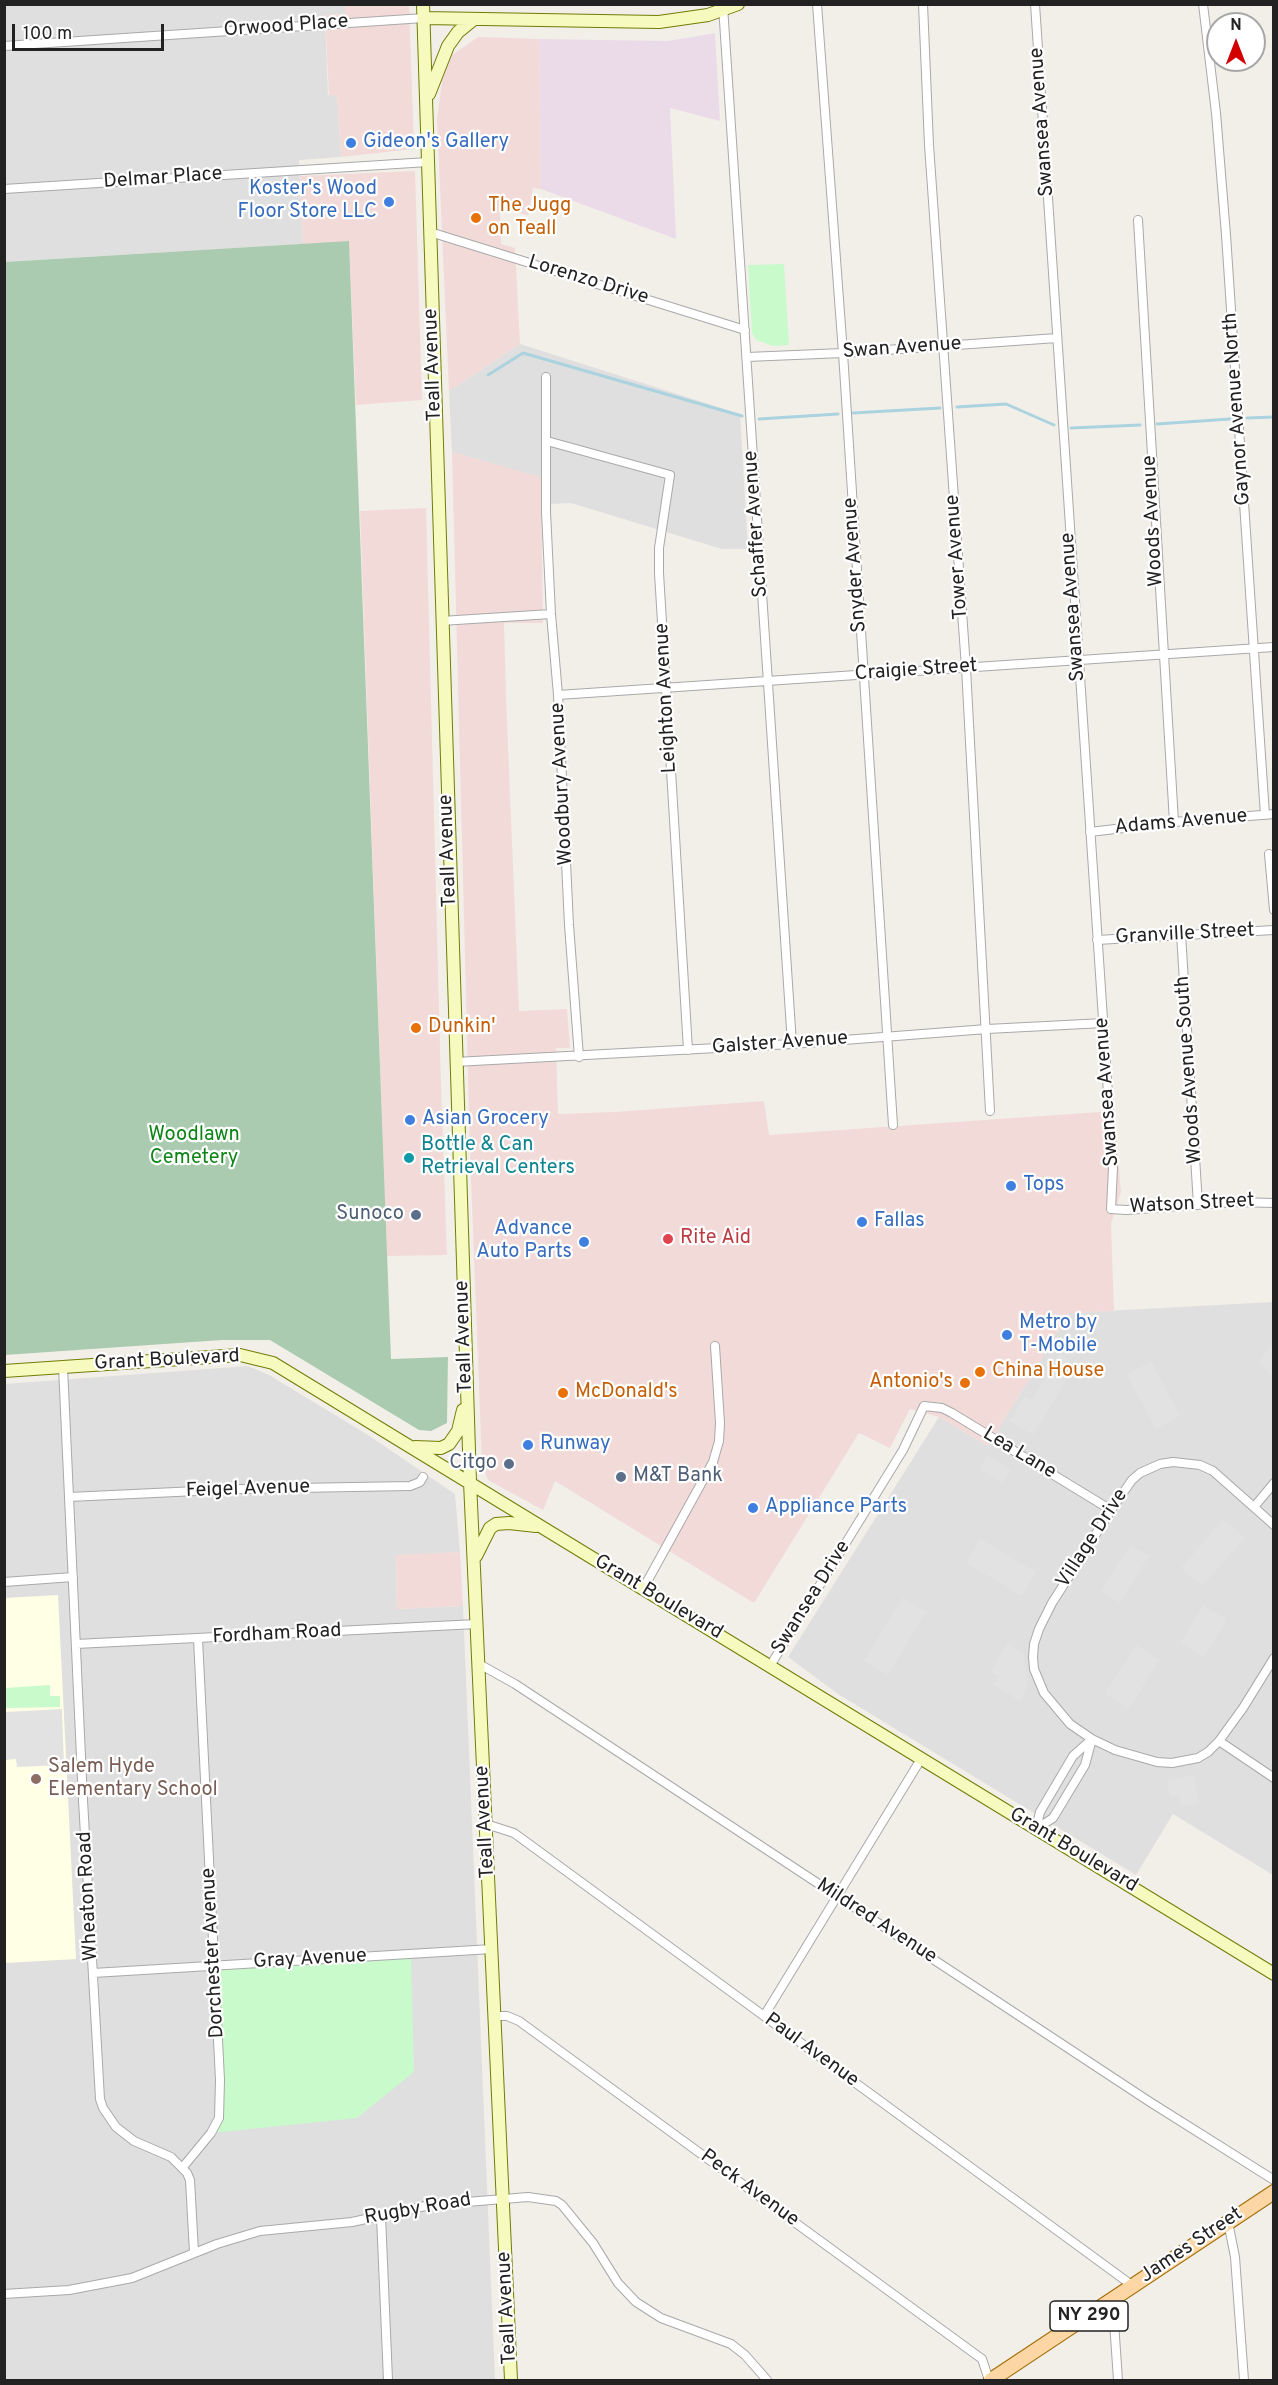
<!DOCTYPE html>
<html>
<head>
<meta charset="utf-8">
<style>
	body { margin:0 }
	#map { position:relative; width:1278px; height:2385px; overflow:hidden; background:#f2efe9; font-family:Overpass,sans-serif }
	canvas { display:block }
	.frame { position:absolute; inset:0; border:6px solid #222; pointer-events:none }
	.north { position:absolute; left:1206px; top:12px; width:60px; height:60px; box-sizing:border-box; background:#fff; border:2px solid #a7a7a7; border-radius:50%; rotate:0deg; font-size:16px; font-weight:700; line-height:24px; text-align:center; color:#222 }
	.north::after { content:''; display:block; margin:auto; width:21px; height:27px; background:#d40000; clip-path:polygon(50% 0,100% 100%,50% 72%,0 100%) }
	.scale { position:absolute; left:12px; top:24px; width:152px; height:27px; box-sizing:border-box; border:3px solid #222; border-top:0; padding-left:8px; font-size:18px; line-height:21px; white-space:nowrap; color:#222; -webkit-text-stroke:4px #fff; paint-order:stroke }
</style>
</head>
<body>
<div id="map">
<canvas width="1278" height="2385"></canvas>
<div class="frame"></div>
<div class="north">N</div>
<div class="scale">100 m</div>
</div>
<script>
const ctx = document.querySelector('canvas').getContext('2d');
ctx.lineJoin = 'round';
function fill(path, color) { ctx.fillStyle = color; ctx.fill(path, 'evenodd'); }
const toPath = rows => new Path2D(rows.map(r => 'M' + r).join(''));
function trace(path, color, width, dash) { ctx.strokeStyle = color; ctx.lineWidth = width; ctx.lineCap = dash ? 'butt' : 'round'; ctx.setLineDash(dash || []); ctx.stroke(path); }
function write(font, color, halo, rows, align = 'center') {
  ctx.font = font + ' Overpass,sans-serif'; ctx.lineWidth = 4.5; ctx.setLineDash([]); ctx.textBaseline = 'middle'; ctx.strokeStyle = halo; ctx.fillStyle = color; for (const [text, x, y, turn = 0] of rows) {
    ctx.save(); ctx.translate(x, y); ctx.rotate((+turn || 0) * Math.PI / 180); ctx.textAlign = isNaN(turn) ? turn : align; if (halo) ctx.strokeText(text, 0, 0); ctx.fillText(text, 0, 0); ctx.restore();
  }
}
const residential = toPath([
	[5,5,345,5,346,14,325,15,328,95,337,95,341,157,299,160,303,244,5,262],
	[520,344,740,414,748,549,722,549,571,503,550,504,549,480,452,452,449,391],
	[1273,1302,1273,1875,1173,1814,1136,1875,838,1694,788,1657,939,1417,988,1446,1069,1313],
	[248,1366,269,1375,368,1435,455,1494,460,1552,396,1556,397,1609,463,1606,495,2380,5,2380,5,1384]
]);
const commercial = toPath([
	[345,5,409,5,414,149,341,157,337,95,329,96,325,15,345,14],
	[478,37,539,39,541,189,533,188,528,215,500,209,501,244,515,248,520,344,449,391,437,119,443,74,452,55],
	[415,171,422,400,356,405,349,242,303,244,300,176],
	[452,452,541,477,543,623,504,623,506,697,519,1011,567,1009,570,1048,556,1048,558,1114,615,1112,764,1101,769,1135,1114,1111,1121,1192,1111,1224,1114,1311,1069,1313,988,1446,939,1417,910,1409,890,1448,859,1433,754,1603,555,1481,543,1510,488,1480,482,1465,470,1152],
	[426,508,441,1086,447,1255,387,1256,360,511],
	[460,1552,463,1606,397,1609,396,1555]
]);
const industrial = toPath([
	[715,33,720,121,670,108,676,239,541,189,539,39,668,41]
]);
const education = toPath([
	[58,1595,76,1959,5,1963,5,1598]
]);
const cemetery = toPath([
	[349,241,391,1359,448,1357,447,1423,431,1431,419,1430,270,1340,222,1340,5,1355,5,262]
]);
const park = toPath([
	[784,264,789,345,773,346,756,340,752,333,748,265],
	[50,1685,50,1696,60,1696,60,1707,5,1708,5,1688],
	[411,1954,414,2072,357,2118,211,2133,217,2124,214,1966]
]);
const parking = toPath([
	[1273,1344,1273,1376,1258,1362],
	[1060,1354,1070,1360,1068,1363,1074,1367,1033,1435,1010,1421,1025,1396,1032,1400],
	[1151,1361,1180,1416,1156,1429,1127,1375],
	[987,1455,1011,1470,1003,1483,979,1469],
	[1223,1519,1245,1538,1202,1586,1181,1568],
	[980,1539,1036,1572,1022,1596,966,1563],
	[1130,1545,1149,1556,1120,1603,1101,1591],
	[903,1597,926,1612,888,1675,864,1661],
	[1203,1605,1227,1620,1204,1657,1180,1643],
	[1007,1643,1023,1653,1028,1686,1020,1701,994,1685,999,1677,990,1672],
	[1136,1645,1159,1660,1129,1709,1105,1694],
	[62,1709,64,1765,17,1767,16,1759,5,1760,5,1712],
	[1193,1775,1199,1803,1181,1807,1179,1795,1170,1797,1167,1781]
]);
const stream = toPath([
	[488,375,523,353,742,416],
	[957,407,1006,404,1054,425],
	[853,413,940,408],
	[1247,418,1274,417],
	[759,419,838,414],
	[1157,424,1230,419],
	[1071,428,1140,425]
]);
const street = toPath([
	[817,4,843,353,893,1125],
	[923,4,929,145,966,668,990,1111],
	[1035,4,1113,1168,1111,1209,1126,1210,1235,1202,1274,1203],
	[1203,4,1216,113,1226,235,1265,815],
	[723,6,792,1044],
	[4,46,424,18],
	[4,189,428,162],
	[1138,220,1174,822],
	[430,232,745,330],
	[747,357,843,353,1057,338],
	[546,377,546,512,551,614,558,695,569,925,579,1057],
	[547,441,670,475,659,548,659,573,688,1050],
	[441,621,551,614],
	[558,695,1274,647],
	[1090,832,1174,822,1274,814],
	[1269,854,1274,910],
	[1181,934,1198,1205],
	[1097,940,1274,930],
	[455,1062,792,1044,987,1029,1104,1023],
	[63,1367,83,1800,100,2099,103,2108,116,2127,134,2141,171,2157,187,2173,190,2180,194,2252],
	[69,1497,240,1489,410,1486,420,1482,423,1477],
	[1254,1507,1274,1483],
	[1274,1525,1213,1471,1200,1465,1173,1462,1160,1464,1140,1473,1132,1480,1111,1510,1052,1603,1039,1629,1034,1644,1033,1657,1034,1669,1044,1693,1070,1724,1092,1739,1115,1750,1157,1762,1172,1763,1198,1758,1208,1752,1219,1741,1243,1708,1274,1658],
	[4,1582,73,1577],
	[643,1589,713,1462,719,1441,720,1423,715,1346],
	[76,1644,477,1624],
	[479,1664,515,1684,1150,2102,1274,2180],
	[770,1666,903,1450,924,1406,942,1408,952,1413,1111,1510],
	[1092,1739,1085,1765,1053,1818,1036,1829,1040,1812,1073,1756,1092,1739],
	[1219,1741,1274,1778],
	[486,1824,514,1833,1133,2286],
	[93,1973,492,1949],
	[495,2016,507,2016,519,2021,982,2359,989,2380],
	[764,2016,921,1759],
	[183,2167,211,2133,219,2118,220,2080,198,1639],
	[381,2216,388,2380],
	[1228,2222,1235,2257,1244,2380],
	[4,2294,69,2290,132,2278,217,2244,260,2231,352,2222,430,2205,528,2197,556,2201,562,2205,593,2243,618,2283,636,2302,661,2318,731,2344,745,2355,767,2380],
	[1109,2302,1114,2322,1118,2380]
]);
const secondary = toPath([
	[423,4,470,1482,511,2380],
	[424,18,659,22,708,15,738,4],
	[429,94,448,46,458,32,474,19],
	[4,1371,240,1355,273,1363,1274,1974],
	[415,1447,441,1448,449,1444,458,1431,463,1410],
	[476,1556,490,1528,496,1524,509,1523,536,1526]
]);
const primary = toPath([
	[991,2380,1274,2192]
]);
const markers = [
	[351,143,6,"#3f7fe0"],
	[389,202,6,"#3f7fe0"],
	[476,218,6,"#e8710a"],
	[416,1028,6,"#e8710a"],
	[410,1120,6,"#3f7fe0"],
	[409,1158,6,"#0f9aa8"],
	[1011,1186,6,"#3f7fe0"],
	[416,1215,6,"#5c6f8a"],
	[862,1222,6,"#3f7fe0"],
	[668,1239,6,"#e0444e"],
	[584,1242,6,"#3f7fe0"],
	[1007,1335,6,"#3f7fe0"],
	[980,1372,6,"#e8710a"],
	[965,1383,6,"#e8710a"],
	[563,1393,6,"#e8710a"],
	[528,1445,6,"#3f7fe0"],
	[509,1464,6,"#5c6f8a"],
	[621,1477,6,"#5c6f8a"],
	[753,1508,6,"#3f7fe0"],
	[36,1779,6,"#8d6e63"]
];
const shields = [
	[1089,2316,78]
];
const shieldNames = [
	["NY 290",1089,2316]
];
const streetNames = [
	["Orwood Place",286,27,-4],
	["Swansea Avenue",1043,122,-94],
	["Delmar Place",163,179,-4],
	["Lorenzo Drive",588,281,17],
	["Swan Avenue",902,349,-4],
	["Teall Avenue",434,365,-92],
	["Gaynor Avenue North",1238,409,-94],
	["Woods Avenue",1154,521,-93],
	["Schaffer Avenue",757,524,-94],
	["Tower Avenue",958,557,-94],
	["Snyder Avenue",856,565,-94],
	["Swansea Avenue",1074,607,-94],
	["Craigie Street",916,671,-4],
	["Leighton Avenue",667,698,-93],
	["Woodbury Avenue",563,784,-93],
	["Adams Avenue",1181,823,-5],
	["Teall Avenue",449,851,-92],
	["Granville Street",1185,935,-3],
	["Galster Avenue",780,1044,-4],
	["Woods Avenue South",1190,1070,-94],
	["Swansea Avenue",1108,1092,-94],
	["Watson Street",1192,1205,-3],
	["Teall Avenue",465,1337,-92],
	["Grant Boulevard",167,1361,-3],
	["Lea Lane",1019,1454,31],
	["Feigel Avenue",248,1490,-2],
	["Village Drive",1093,1539,-57],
	["Grant Boulevard",658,1598,31],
	["Swansea Drive",812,1598,-58],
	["Fordham Road",277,1635,-3],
	["Teall Avenue",486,1822,-93],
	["Grant Boulevard",1073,1851,31],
	["Wheaton Road",89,1896,-93],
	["Mildred Avenue",876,1922,33],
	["Dorchester Avenue",214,1953,-93],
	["Gray Avenue",310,1960,-3],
	["Paul Avenue",811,2051,36],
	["Peck Avenue",749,2189,36],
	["Rugby Road",418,2210,-10],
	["James Street",1192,2246,-34],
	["Teall Avenue",508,2308,-93]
];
const shopNames = [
	["Gideon's Gallery",363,143],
	["Koster's Wood",377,190,"right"],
	["Floor Store LLC",377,213,"right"],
	["Asian Grocery",422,1120],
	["Tops",1023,1186],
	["Fallas",874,1222],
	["Advance",572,1230,"right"],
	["Auto Parts",572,1253,"right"],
	["Metro by",1019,1324],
	["T-Mobile",1019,1347],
	["Runway",540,1445],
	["Appliance Parts",765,1508]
];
const foodNames = [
	["The Jugg",488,207],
	["on Teall",488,230],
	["Dunkin'",428,1028],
	["China House",992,1372],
	["Antonio's",953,1383,"right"],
	["McDonald's",575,1393]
];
const parkNames = [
	["Woodlawn",194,1136],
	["Cemetery",194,1159]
];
const cultureNames = [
	["Bottle & Can",421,1146],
	["Retrieval Centers",421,1169]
];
const serviceNames = [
	["Sunoco",404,1215],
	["Citgo",497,1464],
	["M&T Bank",633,1477,"left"]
];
const healthNames = [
	["Rite Aid",680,1239]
];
const educationNames = [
	["Salem Hyde",48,1768],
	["Elementary School",48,1791]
];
fill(residential, '#e0dfdf');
fill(commercial, '#f2dad9');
fill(industrial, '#ebdbe8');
fill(education, '#ffffe5');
fill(cemetery, '#aacbaf');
fill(park, '#c8facc');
fill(parking, '#e2e2e2');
trace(stream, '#aad3df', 3);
trace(street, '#a9a9a9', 10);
trace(secondary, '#707d05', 14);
trace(primary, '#a06b00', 16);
trace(street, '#fff', 8);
trace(secondary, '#f7fabf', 12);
trace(primary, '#fcd6a4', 14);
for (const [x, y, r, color] of markers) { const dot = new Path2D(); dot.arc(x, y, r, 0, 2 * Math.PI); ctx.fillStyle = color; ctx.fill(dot); trace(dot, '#fff', 2); }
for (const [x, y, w] of shields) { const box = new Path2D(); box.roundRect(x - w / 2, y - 15, w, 30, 4.5); ctx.fillStyle = '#fff'; ctx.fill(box); trace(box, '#222', 1.5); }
write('bold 18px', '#222', null, shieldNames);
write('20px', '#222', '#fff', streetNames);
write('20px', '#366cbe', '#fff', shopNames, 'left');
write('20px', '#c56008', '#fff', foodNames, 'left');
write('20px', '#0c8416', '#fff', parkNames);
write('20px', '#0d838f', '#fff', cultureNames, 'left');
write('20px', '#4e5e75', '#fff', serviceNames, 'right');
write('20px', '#be3a42', '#fff', healthNames, 'left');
write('20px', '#785e54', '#fff', educationNames, 'left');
</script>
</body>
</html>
